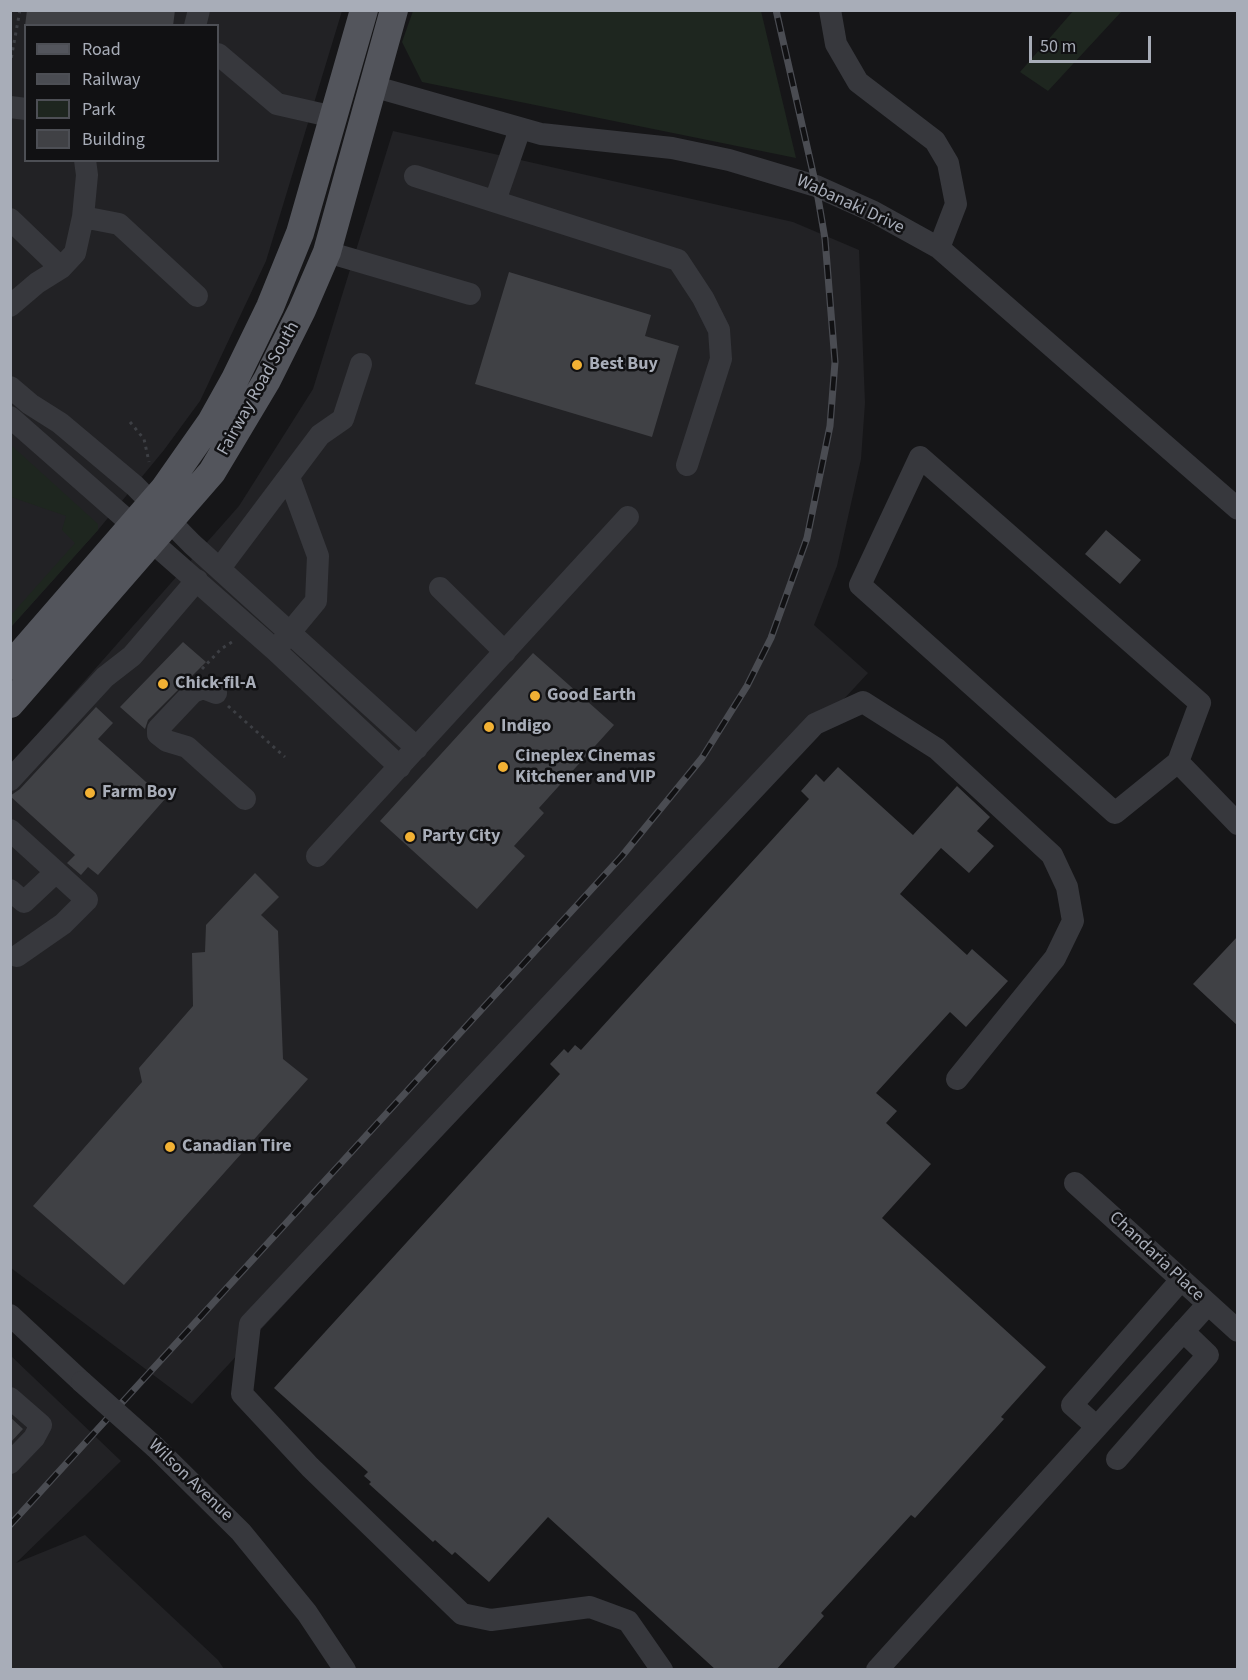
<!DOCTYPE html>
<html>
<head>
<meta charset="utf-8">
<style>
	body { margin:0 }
	#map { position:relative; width:1248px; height:1680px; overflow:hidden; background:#161618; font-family:"Source Sans 3",sans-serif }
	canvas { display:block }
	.frame { position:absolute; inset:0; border:12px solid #a8adb8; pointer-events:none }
	.legend { position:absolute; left:24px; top:24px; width:195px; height:138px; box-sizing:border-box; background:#111113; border:2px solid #4d4f55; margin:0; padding:8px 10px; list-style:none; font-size:18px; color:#a8adb8 }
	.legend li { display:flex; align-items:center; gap:12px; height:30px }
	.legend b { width:30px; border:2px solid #4d4f55 }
	.scale { position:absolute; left:1029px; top:36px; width:122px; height:27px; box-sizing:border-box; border:3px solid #a8adb8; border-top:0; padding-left:8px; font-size:18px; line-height:21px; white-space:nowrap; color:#a8adb8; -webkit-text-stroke:4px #111113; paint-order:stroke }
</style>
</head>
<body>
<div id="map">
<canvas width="1248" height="1680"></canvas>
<div class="frame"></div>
<ul class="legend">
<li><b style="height:8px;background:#53555c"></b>Road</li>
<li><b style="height:8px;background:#4a4c52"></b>Railway</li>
<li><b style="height:16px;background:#1e261f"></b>Park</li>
<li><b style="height:16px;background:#404145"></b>Building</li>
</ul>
<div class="scale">50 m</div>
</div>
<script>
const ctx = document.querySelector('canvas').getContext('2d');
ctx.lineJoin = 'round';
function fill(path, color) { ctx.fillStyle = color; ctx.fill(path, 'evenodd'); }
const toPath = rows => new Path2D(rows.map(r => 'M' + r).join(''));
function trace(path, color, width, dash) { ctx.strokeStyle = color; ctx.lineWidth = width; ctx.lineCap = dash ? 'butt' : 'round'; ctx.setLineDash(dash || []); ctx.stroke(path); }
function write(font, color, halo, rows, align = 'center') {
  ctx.font = font + ' "Source Sans 3",sans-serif'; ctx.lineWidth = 5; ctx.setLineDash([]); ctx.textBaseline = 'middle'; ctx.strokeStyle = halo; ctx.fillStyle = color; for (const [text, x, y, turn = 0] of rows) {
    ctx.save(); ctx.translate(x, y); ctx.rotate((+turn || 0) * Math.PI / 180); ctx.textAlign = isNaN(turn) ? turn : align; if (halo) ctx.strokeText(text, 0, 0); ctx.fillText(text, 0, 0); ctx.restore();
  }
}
const built = toPath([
	[11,11,342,11,266,261,200,401,164,450,98,530,11,627],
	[26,26,218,26,218,160,26,160],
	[393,131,793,222,859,250,865,403,861,459,837,566,814,625,868,673,192,1404,11,1268,11,764,239,506,313,389],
	[10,1355,121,1461,16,1563,85,1535,218,1660,224,1669,11,1669]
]);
const green = toPath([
	[1074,10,1122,11,1048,91,1020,72],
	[413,11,761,11,796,158,422,82,402,42],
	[11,445,98,524,98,530,11,627,11,615,75,543,62,530,66,516,11,497]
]);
const building = toPath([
	[27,10,175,10,173,26,25,26],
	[509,272,651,315,645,336,679,346,652,437,475,384],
	[1106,530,1141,560,1120,584,1085,554],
	[183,642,206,662,148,720,145,729,120,707],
	[533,653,614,725,539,808,544,813,514,846,525,856,477,909,380,821],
	[96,707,113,723,98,739,165,799,98,875,88,867,81,875,67,863,75,855,10,796,20,789],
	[838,767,913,835,957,786,990,817,977,831,994,846,969,873,941,848,900,894,967,955,972,949,1008,981,966,1027,950,1012,876,1093,897,1111,886,1123,931,1164,882,1218,1046,1367,1001,1417,1004,1419,915,1518,911,1515,821,1613,824,1616,776,1670,716,1670,548,1517,489,1582,455,1552,452,1555,435,1540,433,1542,369,1484,371,1482,364,1476,368,1472,274,1388,560,1074,550,1064,564,1049,568,1053,575,1045,581,1050,809,799,801,791,816,774,824,782],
	[255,873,279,897,261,915,278,931,283,1059,308,1079,124,1285,33,1206,142,1082,139,1068,193,1006,192,953,205,952,206,925],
	[1238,936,1238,1026,1193,984],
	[10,1417,23,1429,10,1443]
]);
const path = toPath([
	[10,65,20,10],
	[130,422,144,439,149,462],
	[202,669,221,649,235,640],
	[228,706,285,757]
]);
const minor = toPath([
	[830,10,836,44,858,82,935,141,948,163,956,204,939,248],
	[195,26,199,10],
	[218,54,277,104,334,117],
	[372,86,541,134,672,148,729,160,816,186,874,212,939,248,1238,509],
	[10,107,26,109],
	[415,176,678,260,703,298,719,330,721,359,687,465],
	[495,201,520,129],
	[83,217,119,224,197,296],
	[10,219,61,268],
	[327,252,470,294],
	[10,306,37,283,61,268,75,253,83,217,87,175,85,160],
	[10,387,30,404,60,423,135,486,192,544,417,748],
	[10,417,275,650,400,767],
	[220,568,320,435,343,419,361,364],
	[440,588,505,652],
	[282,642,316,601,318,556,289,477],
	[216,693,203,688,193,692,158,729,158,734,167,741,187,747,245,799],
	[1178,762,1115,813,860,585,920,457,1200,703,1178,762,1238,824],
	[10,780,105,677,132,656,197,580],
	[10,830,87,900,63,924,17,956],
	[317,856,628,517],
	[10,890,24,902,56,872],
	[1075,1183,1238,1331],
	[10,1315,82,1382],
	[10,1398,41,1425,34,1438,10,1463],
	[1097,1427,1072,1405,1181,1280],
	[155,1447,241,1532,307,1613,345,1670],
	[1117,1459,1208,1355,1183,1331],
	[662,1670,628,1621,590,1607,491,1620,462,1614,310,1467,242,1394,250,1324,815,724,863,702,937,749,1052,855,1067,887,1073,921,1055,958,957,1079],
	[877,1670,1208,1304]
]);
const major = toPath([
	[10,666,164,489,211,422,235,379,270,307,300,233,364,10],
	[10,704,212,472,267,380,302,310,327,252,394,10]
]);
const rail = toPath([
	[10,1525,622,856,702,758,747,686,771,638,807,538,830,426,835,362,825,239,816,186,776,10]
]);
const minorBridge = toPath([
	[82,1382,155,1447]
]);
const markers = [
	[577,365,6,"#f2b134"],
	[163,684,6,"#f2b134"],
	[535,696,6,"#f2b134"],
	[489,727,6,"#f2b134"],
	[503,767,6,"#f2b134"],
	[90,793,6,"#f2b134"],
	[410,837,6,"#f2b134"],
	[170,1147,6,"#f2b134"]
];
const streetNames = [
	["Wabanaki Drive",850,205,25],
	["Fairway Road South",259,389,-61],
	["Chandaria Place",1156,1257,43],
	["Wilson Avenue",190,1481,44]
];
const poiNames = [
	["Best Buy",589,365],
	["Chick-fil-A",175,684],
	["Good Earth",547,696],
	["Indigo",501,727],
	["Cineplex Cinemas",515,757],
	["Kitchener and VIP",515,778],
	["Farm Boy",102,793],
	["Party City",422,837],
	["Canadian Tire",182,1147]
];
fill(built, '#222225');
fill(green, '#1e261f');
fill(building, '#404145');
trace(path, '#3d3f44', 3, [3, 4.5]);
trace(minor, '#37383d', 22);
trace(major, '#53555c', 28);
trace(rail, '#4a4c52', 7);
trace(rail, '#111113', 4.5, [14]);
trace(minorBridge, '#37383d', 22);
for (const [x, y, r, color] of markers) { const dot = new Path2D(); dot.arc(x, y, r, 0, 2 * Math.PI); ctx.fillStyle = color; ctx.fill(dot); trace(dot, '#111113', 2); }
write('18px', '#a8adb8', '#111113', streetNames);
write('bold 18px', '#a8adb8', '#111113', poiNames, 'left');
</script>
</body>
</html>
